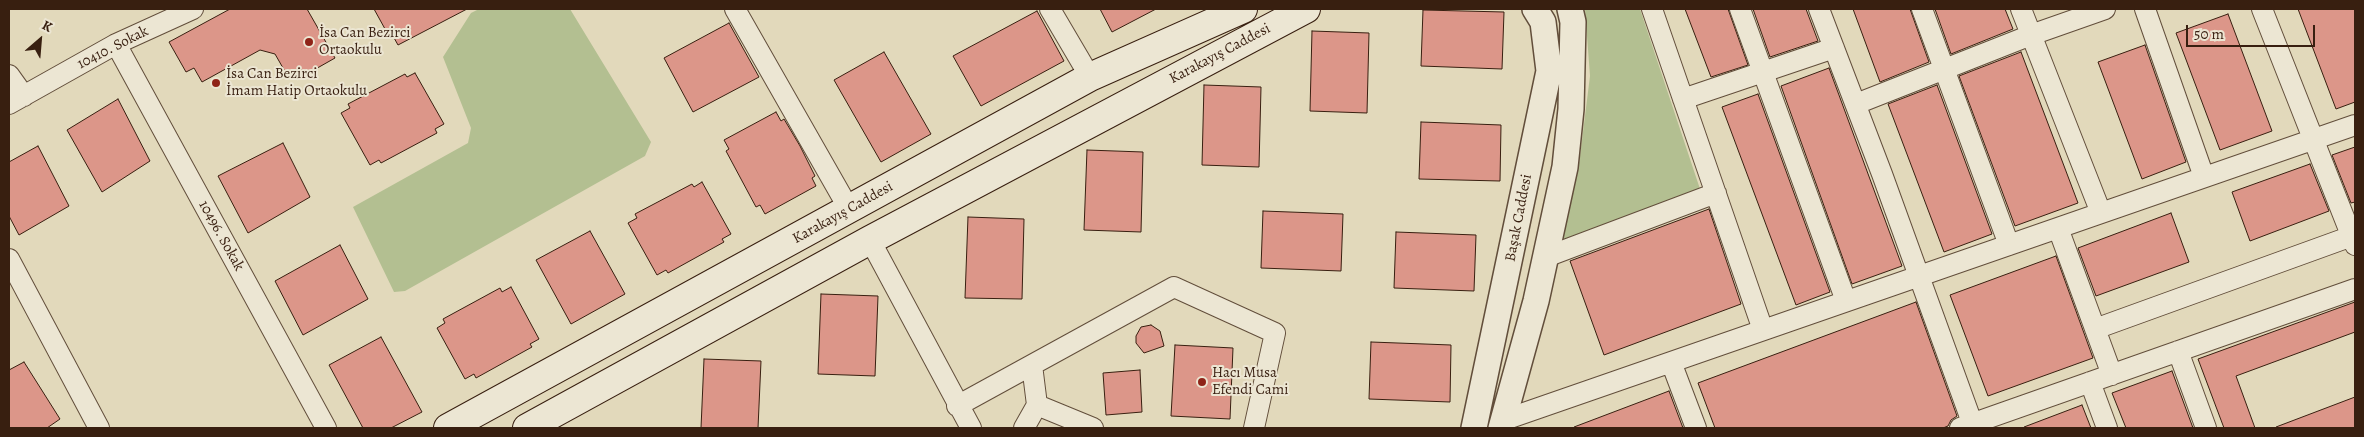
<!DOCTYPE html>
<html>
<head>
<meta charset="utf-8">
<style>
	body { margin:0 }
	#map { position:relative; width:2364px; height:437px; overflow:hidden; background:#e2d9bb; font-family:Alegreya,serif }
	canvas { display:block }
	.frame { position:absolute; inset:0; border:10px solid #381f10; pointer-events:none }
	.north { position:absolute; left:15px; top:15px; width:50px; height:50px; -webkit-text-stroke:4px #ece6d3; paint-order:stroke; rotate:27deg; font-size:14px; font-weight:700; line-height:20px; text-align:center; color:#381f10 }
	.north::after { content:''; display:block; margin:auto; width:18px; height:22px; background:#381f10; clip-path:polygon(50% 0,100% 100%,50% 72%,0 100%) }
	.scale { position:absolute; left:2186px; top:25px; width:129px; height:22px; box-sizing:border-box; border:2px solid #381f10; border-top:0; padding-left:6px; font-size:15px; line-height:18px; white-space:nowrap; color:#381f10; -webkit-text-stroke:4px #ece6d3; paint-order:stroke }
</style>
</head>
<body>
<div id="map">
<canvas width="2364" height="437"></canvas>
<div class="frame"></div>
<div class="north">K</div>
<div class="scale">50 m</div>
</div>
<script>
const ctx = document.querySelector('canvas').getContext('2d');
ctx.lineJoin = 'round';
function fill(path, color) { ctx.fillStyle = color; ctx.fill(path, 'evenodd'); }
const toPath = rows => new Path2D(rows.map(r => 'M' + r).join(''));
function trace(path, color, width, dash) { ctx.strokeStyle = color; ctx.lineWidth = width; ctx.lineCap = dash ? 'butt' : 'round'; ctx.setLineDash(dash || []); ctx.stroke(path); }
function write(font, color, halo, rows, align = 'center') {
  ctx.font = font + ' Alegreya,serif'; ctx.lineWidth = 4; ctx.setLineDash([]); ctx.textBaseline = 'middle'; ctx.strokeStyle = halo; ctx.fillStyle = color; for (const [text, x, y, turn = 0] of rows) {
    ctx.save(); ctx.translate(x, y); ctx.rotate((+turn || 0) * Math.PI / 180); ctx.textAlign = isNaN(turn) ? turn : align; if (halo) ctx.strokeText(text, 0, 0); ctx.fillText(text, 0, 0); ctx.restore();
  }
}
const green = toPath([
	[479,9,570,9,651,142,645,156,405,291,394,292,353,207,468,143,471,128,443,57,471,13],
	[1585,9,1640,9,1700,189,1562,240,1579,164,1590,76]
]);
const building = toPath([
	[230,9,307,9,335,58,305,75,300,68,287,75,275,54,260,50,202,82,194,68,186,72,169,42,230,9],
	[374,9,467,9,398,45,393,36,390,38,374,9],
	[1100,9,1156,9,1112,32,1100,9],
	[1685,9,1728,9,1748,65,1711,77,1685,9],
	[1753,9,1806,9,1818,41,1770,57,1753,9],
	[1853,9,1910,9,1929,62,1880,82,1853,9],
	[1935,9,2005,9,2013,29,1951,54,1935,9],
	[2298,9,2355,9,2355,102,2336,109,2298,9],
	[1423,10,1504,12,1502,69,1421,66,1423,10],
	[1037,11,1064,61,981,106,953,56,1037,11],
	[2228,14,2272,131,2220,150,2176,33,2228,14],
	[729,23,759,77,693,112,664,58,729,23],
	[1312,31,1369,33,1367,113,1310,111,1312,31],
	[2145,45,2186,162,2142,179,2098,62,2145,45],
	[884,52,931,134,881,162,834,80,884,52],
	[2021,52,2078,203,2015,226,1959,76,2021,52],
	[1829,68,1902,266,1852,284,1781,86,1829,68],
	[415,73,444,124,435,129,437,133,381,163,379,160,370,165,341,113,350,108,348,104,405,74,407,77,415,73],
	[1204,85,1261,87,1259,167,1202,165,1204,85],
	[1937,85,1992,234,1944,252,1888,104,1937,85],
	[1758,94,1830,292,1796,305,1722,107,1758,94],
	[118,99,150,161,102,192,67,130,118,99],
	[776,112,781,121,784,119,800,146,815,176,812,178,816,186,765,214,760,205,756,207,726,151,729,149,724,140,776,112],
	[1421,122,1501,125,1500,181,1419,179,1421,122],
	[283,143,310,197,248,233,218,176,283,143],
	[38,146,69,206,19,235,9,216,9,162,38,146],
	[2355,147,2355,202,2351,203,2332,155,2355,147],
	[1087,150,1143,152,1141,232,1084,230,1087,150],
	[2310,164,2329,211,2250,241,2232,192,2310,164],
	[702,182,731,234,722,239,724,242,668,273,666,270,657,275,628,223,637,218,635,214,692,184,694,187,702,182],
	[1709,209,1741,304,1604,355,1570,261,1709,209],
	[1263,211,1343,214,1341,271,1261,268,1263,211],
	[2171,213,2189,262,2096,296,2078,248,2171,213],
	[968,217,1024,219,1022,299,965,298,968,217],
	[590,231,625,294,571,324,536,260,590,231],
	[1396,232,1476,235,1474,291,1394,288,1396,232],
	[340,245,368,299,303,335,275,281,340,245],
	[2056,256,2093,358,1988,396,1950,295,2056,256],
	[511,287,539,339,530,344,532,347,476,378,474,374,465,379,437,328,445,323,443,319,500,288,502,292,511,287],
	[821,294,878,296,875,376,818,374,821,294],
	[1916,302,1957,416,1951,420,1948,426,1943,428,1715,428,1698,383,1916,302],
	[2355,302,2355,332,2236,376,2255,428,2224,428,2198,359,2355,302],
	[1151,325,1160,331,1164,346,1144,353,1136,343,1136,336,1141,327,1151,325],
	[381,337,422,412,391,428,363,428,329,365,381,337],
	[1371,342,1451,345,1450,402,1369,399,1371,342],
	[1175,345,1233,348,1230,419,1171,416,1175,345],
	[704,359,761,361,758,428,701,428,704,359],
	[24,362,60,419,47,428,9,428,9,370,24,362],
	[1140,370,1142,412,1106,415,1103,373,1140,370],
	[2172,371,2193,428,2126,428,2112,393,2172,371],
	[1669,391,1683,428,1574,428,1574,427,1669,391],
	[2355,397,2355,428,2276,428,2276,427,2355,397],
	[2082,405,2091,428,2024,428,2024,427,2082,405]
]);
const minor = toPath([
	[735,9,849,209],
	[1050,9,1090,77],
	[1652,9,1763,330],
	[1740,9,1846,301],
	[1819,9,1882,174,1974,428],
	[1922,9,2009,245],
	[2021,9,2101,213],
	[2145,9,2204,177],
	[2262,9,2355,245],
	[116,44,326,428],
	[9,75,24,96],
	[1683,99,1834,48],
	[9,104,116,44,193,9],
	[1856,104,2031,35,2105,9],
	[2058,228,2112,375],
	[870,240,971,428],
	[1546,257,1716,193],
	[9,259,99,428],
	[2095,329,2352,236],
	[2178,351,2206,428],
	[1671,362,1696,428],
	[2090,382,2107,428],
	[1037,405,1093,428],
	[957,406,1174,287,1275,333,1254,428],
	[1504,420,2355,125],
	[1024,428,1037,405,1032,365],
	[1960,428,2355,289]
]);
const tertiary = toPath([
	[1474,428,1549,71,1543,22,1535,9],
	[1501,428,1536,301,1565,167,1571,109,1573,22,1570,9]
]);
const secondary = toPath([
	[448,428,1090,77,1243,9],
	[527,428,870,240,1306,9]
]);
const markers = [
	[309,42,5,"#8f2418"],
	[216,83,5,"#8f2418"],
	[1202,382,5,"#8f2418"]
];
const poiNames = [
	["İsa Can Bezirci",319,33],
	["Ortaokulu",319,50],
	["İsa Can Bezirci",226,74],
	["İmam Hatip Ortaokulu",226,91],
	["Hacı Musa",1212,373],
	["Efendi Cami",1212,390]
];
const streetNames = [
	["10410. Sokak",113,48,-27],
	["Karakayış Caddesi",1220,54,-28],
	["Karakayış Caddesi",843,213,-29],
	["Başak Caddesi",1519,218,-79],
	["10496. Sokak",221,236,61]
];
fill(green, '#b3bf91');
fill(building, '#dc9689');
trace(building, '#381f10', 1);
trace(minor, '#624e3b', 22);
trace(tertiary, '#624e3b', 28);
trace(secondary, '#381f10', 30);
trace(minor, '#ece6d3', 20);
trace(tertiary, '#ece6d3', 25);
trace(secondary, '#ece6d3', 28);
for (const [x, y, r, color] of markers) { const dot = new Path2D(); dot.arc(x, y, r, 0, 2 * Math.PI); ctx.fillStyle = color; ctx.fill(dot); trace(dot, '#ece6d3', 2); }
write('15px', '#381f10', '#ece6d3', poiNames, 'left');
write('15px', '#381f10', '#ece6d3', streetNames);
</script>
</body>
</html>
